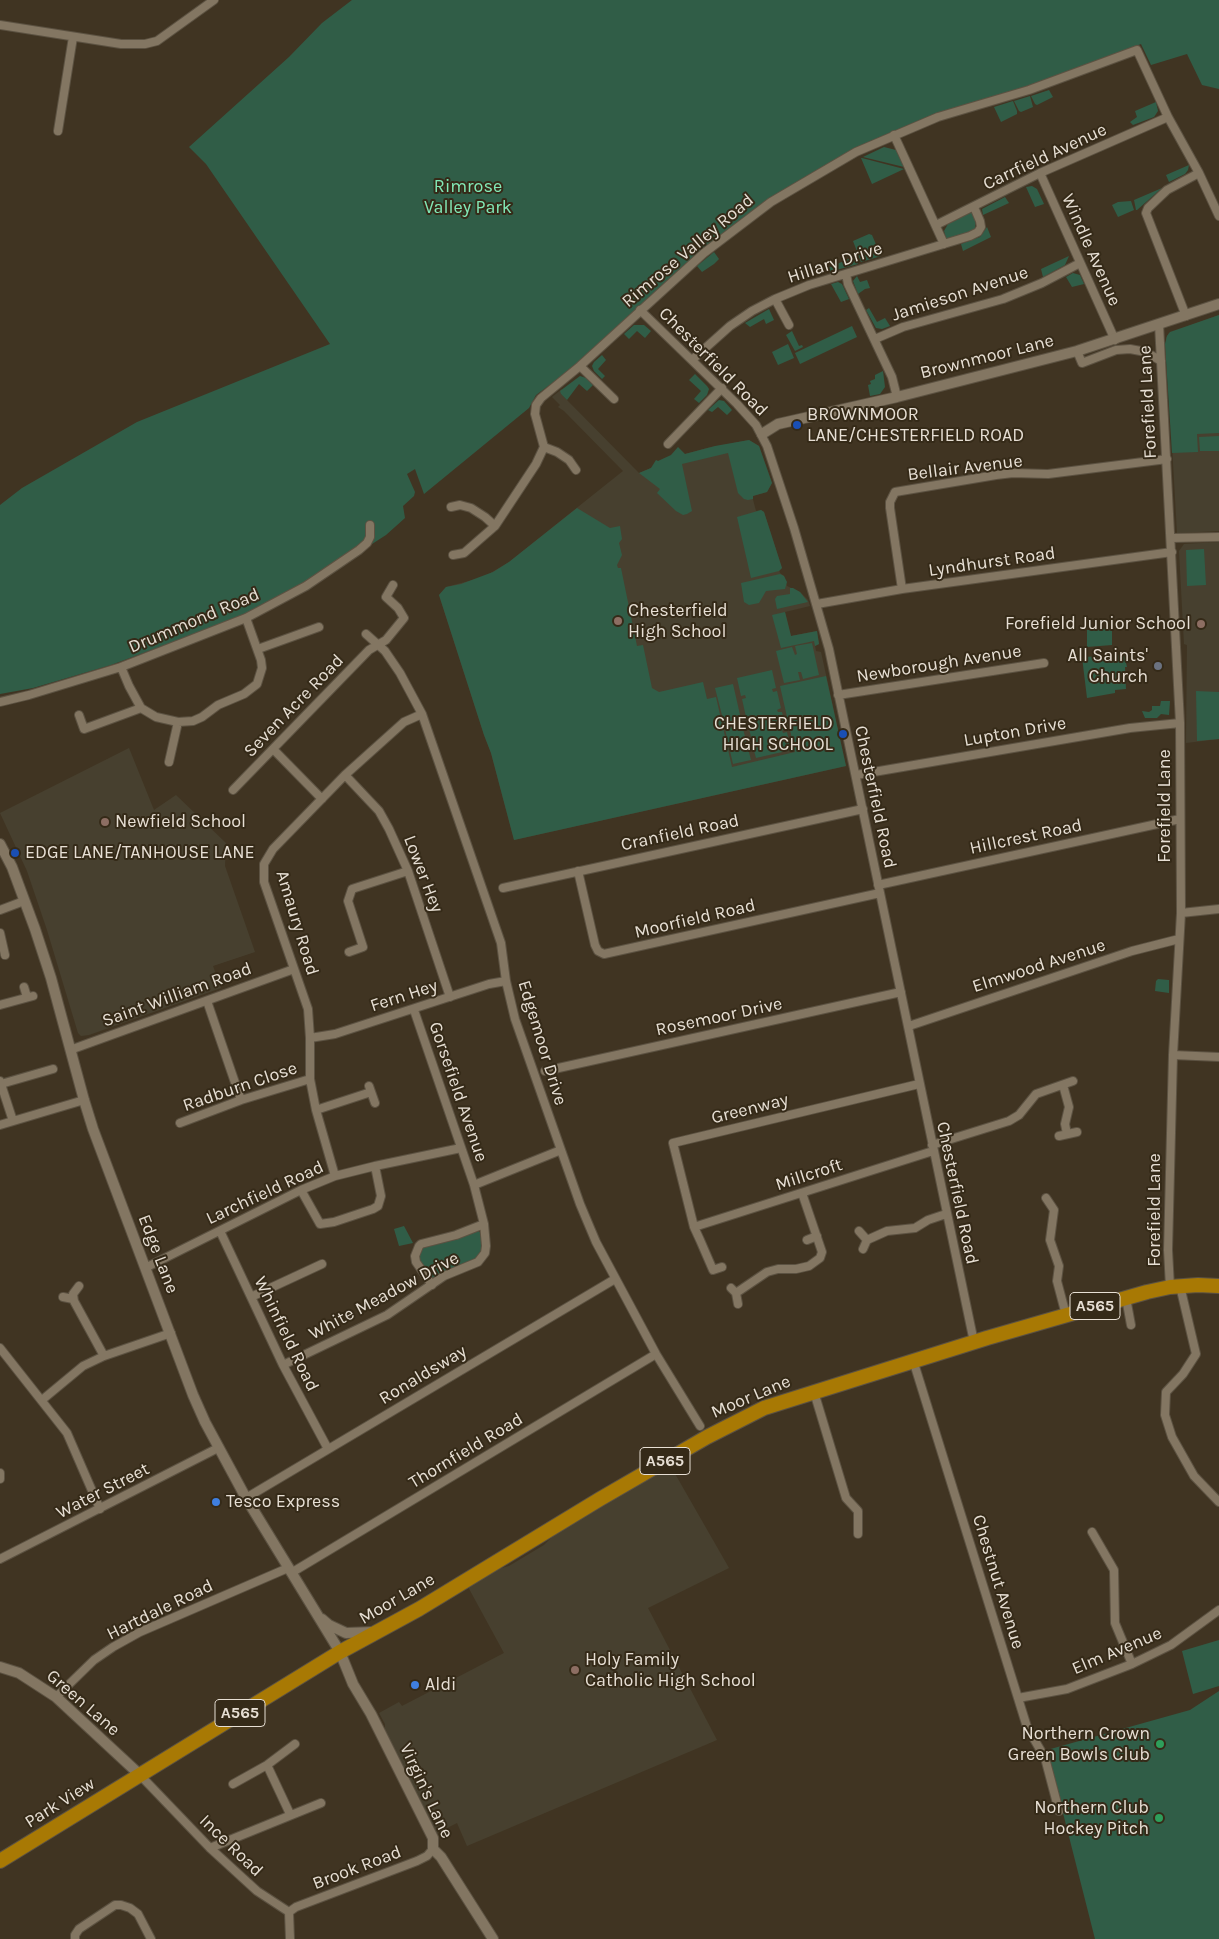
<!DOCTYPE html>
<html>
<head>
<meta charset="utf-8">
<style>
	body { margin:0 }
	canvas { display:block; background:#403422 }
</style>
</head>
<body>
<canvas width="1219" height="1939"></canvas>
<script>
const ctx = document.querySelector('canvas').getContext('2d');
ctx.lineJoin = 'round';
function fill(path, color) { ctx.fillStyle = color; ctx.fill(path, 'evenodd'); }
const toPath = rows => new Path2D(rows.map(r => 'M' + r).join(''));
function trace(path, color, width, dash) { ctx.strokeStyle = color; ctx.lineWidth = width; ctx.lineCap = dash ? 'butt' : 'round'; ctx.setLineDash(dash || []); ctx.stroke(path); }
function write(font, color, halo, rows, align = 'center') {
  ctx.font = font + ' Karla,sans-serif'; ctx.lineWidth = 4; ctx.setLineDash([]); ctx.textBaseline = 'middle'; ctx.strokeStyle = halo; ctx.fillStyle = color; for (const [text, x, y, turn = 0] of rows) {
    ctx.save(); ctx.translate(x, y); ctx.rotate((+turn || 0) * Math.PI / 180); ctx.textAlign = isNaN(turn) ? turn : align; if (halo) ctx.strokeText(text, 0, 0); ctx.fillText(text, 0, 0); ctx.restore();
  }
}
const education = toPath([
	[1219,315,1219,531,1177,533,1166,338,1169,333],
	[562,389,561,394,639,473,685,454,707,448,749,440,759,446,772,483,767,492,752,496,756,511,761,510,764,512,782,568,779,570,780,573,784,576,787,586,800,592,808,600,810,606,785,612,791,636,817,631,819,644,815,646,816,651,821,652,846,766,514,840,491,753,484,735,439,595,446,587,484,577,509,562,623,471,564,411,558,407,560,405,552,397],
	[1219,542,1219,739,1186,743,1187,645,1184,644,1179,551,1184,544],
	[129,748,154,810,176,795,226,843,225,866,255,952,213,966,221,988,89,1035,81,1036,78,1033,47,930,27,871,0,813],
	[670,1465,729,1568,648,1608,717,1740,467,1846,457,1823,437,1833,385,1730,385,1724,379,1713,399,1702,402,1706,504,1653,467,1585,491,1571,509,1566,544,1545,556,1533]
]);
const green = toPath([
	[352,0,1219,0,1219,89,1202,85,1187,54,1151,65,1141,44,1033,85,927,118,888,134,834,161,781,192,709,244,589,353,563,375,536,395,529,408,424,494,415,469,407,474,415,492,414,496,403,506,405,518,386,535,316,580,235,619,111,665,33,688,0,694,0,505,22,488,137,422,330,344,206,164,189,147,289,57,322,23],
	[1049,90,1053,97,1037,105,1035,104,1031,96],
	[1030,96,1033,107,1021,112,1019,111,1014,101],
	[1013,101,1017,111,1017,114,1001,122,994,107],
	[1156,102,1158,111,1154,117,1133,125,1130,122,1137,117,1135,111],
	[884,147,896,150,904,167,863,157],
	[861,158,862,158,904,169,872,184],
	[1189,165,1188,170,1185,174,1169,182,1166,175],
	[1032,186,1037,189,1044,204,1035,207,1026,187],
	[1162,188,1137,210,1136,210,1134,200],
	[1005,197,1009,203,983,215,982,209],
	[1131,201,1134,210,1118,217,1112,205,1118,202],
	[970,213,973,213,976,219,975,229,973,231,949,240,946,238,944,231,948,224],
	[987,227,991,237,963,251,961,244,980,237],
	[869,234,872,235,881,256,861,262,853,241],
	[714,252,719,259,714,264,708,257,714,264,702,272,697,266],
	[855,256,858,264,829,272,828,268],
	[1069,256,1065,265,1043,277,1041,269],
	[1073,273,1080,275,1084,284,1072,287,1066,277],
	[857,276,860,282,867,280,870,288,865,289,858,294,853,281],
	[838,282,842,284,849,299,841,302,831,284],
	[869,308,877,322,885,318,890,326,882,329,876,328,866,310],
	[769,309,774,320,766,324,764,319,750,327,745,323],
	[1219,315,1219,433,1197,434,1198,452,1172,453,1165,344,1167,336,1170,332],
	[634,325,644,325,651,331,645,338,637,331,629,339,624,334],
	[852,326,857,337,800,364,795,353],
	[792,331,799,346,802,345,803,347,795,351,786,335],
	[788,344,794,358,778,365,772,352],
	[602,355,606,360,598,369,605,376,602,379,594,371,592,366,594,362],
	[883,371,885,387,880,394,870,396,868,385,871,384,870,381,875,379,875,375],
	[695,374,707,386,709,389,707,395,699,403,694,399,701,391,689,380],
	[580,376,586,378,593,385,587,391,579,384,567,400,561,394,560,391],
	[719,400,724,401,732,410,727,415,718,407,712,412,708,410],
	[1219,436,1219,451,1200,451,1199,437],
	[749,440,759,446,772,483,767,492,753,496,753,499,748,500,744,499,738,493,728,453,682,464,692,511,687,514,683,515,676,511,657,493,660,489,639,473,651,468,656,460,658,461,671,455,678,447,685,454,715,446],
	[577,508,610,528,620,526,622,539,619,543,622,555,617,565,618,568,621,568,637,646,643,645,652,688,659,692,703,682,707,699,716,697,732,767,795,752,780,686,826,676,846,766,514,840,491,753,484,735,439,595,446,587,461,584,493,572,509,562],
	[761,510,764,512,782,568,779,571,751,578,737,517],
	[1204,549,1206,585,1187,586,1186,550],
	[780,574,784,576,787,582,785,589,766,591,759,603,749,605,744,602,741,583],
	[790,588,793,588,800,592,808,602,777,609,775,599,777,596,790,594],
	[785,612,791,636,817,631,819,644,815,646,814,641,781,648,772,615],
	[1112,628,1112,645,1087,647,1087,630],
	[812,643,819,675,803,679,801,672,798,672,800,680,784,683,776,651,792,647,795,655,797,654,795,646],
	[1124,655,1127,667,1125,667,1126,689,1115,690,1115,693,1087,698,1082,657],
	[772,670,776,688,772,689,773,692,777,691,781,708,777,710,778,712,782,712,786,729,782,730,783,733,787,732,791,750,756,758,751,740,755,739,754,736,751,737,747,720,751,718,750,716,746,717,742,699,746,698,745,695,741,696,737,678],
	[733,684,741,719,724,723,715,688],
	[1196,691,1219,692,1219,739,1197,741],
	[1161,701,1170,701,1169,715,1161,714,1157,718,1145,718,1142,711,1149,712,1152,710,1152,706,1160,706],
	[742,725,751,760,733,764,725,729],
	[1158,979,1169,980,1169,993,1155,991,1156,981],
	[404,1226,413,1243,399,1246,394,1229],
	[477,1230,482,1234,483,1245,482,1252,475,1260,435,1278,430,1277,419,1262,419,1256,421,1249,425,1245],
	[1219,1640,1219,1686,1193,1694,1182,1651],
	[1219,1691,1219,1939,1095,1939,1047,1750,1190,1710]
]);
const street = toPath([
	[0,25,121,44,145,44,157,41,214,0],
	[58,131,73,37],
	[894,135,944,244],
	[1040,173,1115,340],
	[936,225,1040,173,1168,117],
	[846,274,848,284,892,377,897,397],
	[775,299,789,325],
	[640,310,737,404,756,425,767,446,794,528,829,649,974,1342],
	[1186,316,1146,213,1148,208,1167,190,1199,173],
	[1159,324,1180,723,1181,913,1173,1055,1168,1250,1170,1287],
	[875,339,903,327,1003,299,1042,283,1080,263],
	[1077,351,1082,363,1116,350,1130,349,1146,352,1161,361],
	[692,360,730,326,752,311,775,299,809,285,970,236,978,232,981,227,980,221,974,207],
	[580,366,614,399],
	[668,444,722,388],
	[544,447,557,452,569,460,576,470],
	[451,507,460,505,471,508,485,517,495,526,536,464,544,447,535,414,536,405,541,398,580,366,704,253,771,202,856,152,938,117,1029,90,1137,50,1168,117,1199,173,1219,216],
	[1171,538,1219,537],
	[453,555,464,553,495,526],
	[902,589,890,508,890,502,895,492,996,475,1013,473,1048,474,1167,459],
	[817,604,902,589,1172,552],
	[366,634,385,651,400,673,422,714,501,943,506,981,515,1019,580,1204,596,1242,656,1354,700,1426],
	[258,649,319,627],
	[121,667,129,686,141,708,156,717,178,722,193,721,202,717,218,705,244,694,257,684,262,668,261,660,246,618],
	[838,695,1044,663],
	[0,702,29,695,121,667,246,618,306,586,359,550,367,543,370,537,370,525],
	[79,715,84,729,141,708],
	[273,749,322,799],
	[169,762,178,722],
	[345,775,379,811,389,829,408,871,450,997],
	[856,775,1130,728,1180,723],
	[233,790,369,650,386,640,404,618,398,608,386,597,393,585],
	[578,871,595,945,598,951,604,954,880,893],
	[878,885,1180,819],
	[503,888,863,809],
	[0,910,24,901],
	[1181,913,1219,909],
	[0,933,5,955],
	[349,952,363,947,348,901,352,889,408,871],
	[24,987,27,997],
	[207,1001,241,1100],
	[0,1005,33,996],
	[909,1026,1132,951,1179,939],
	[310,1038,335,1034,489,984,506,981],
	[70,1050,294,969],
	[1173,1055,1219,1057],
	[545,1071,901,992],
	[0,1081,13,1121],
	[1,1084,53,1069],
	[1063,1085,1069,1107,1065,1124,1067,1134],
	[369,1086,375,1103],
	[316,1110,371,1092],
	[180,1123,241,1100,310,1079],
	[0,1125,84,1100],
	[1059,1136,1077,1132],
	[932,1145,1009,1121,1019,1115,1036,1094,1073,1081],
	[335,1176,316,1110,310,1079,310,1038,308,1009,264,882,264,864,273,849,345,775,404,722,422,714],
	[474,1185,561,1150],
	[301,1190,320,1224,334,1222,373,1209,378,1206,381,1196,375,1166],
	[1046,1198,1054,1210,1050,1240,1059,1266,1057,1281,1066,1315],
	[694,1227,933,1151],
	[220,1231,283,1365,328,1449],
	[859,1231,867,1240,863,1249],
	[807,1240,817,1236],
	[867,1240,887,1231,915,1228,928,1220,946,1214],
	[722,1267,713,1270,700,1240,694,1227,673,1143,919,1084],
	[145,1268,301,1190,335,1176,375,1166,461,1148],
	[432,1285,416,1262,415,1256,419,1246,421,1244,456,1235,484,1224],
	[79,1286,73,1294,74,1301,104,1356],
	[1180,1286,1196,1354,1183,1374,1166,1392,1165,1415,1172,1437,1194,1476,1219,1502],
	[731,1288,736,1293,738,1304],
	[736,1293,767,1272,778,1269,796,1269,809,1266,820,1258,822,1252,802,1193],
	[63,1297,73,1299],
	[251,1297,322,1264],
	[1126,1298,1131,1325],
	[0,1348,67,1433,100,1509],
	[913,1360,1027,1727,1045,1758,1059,1811],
	[283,1365,387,1315,444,1276,478,1262,485,1253,486,1246,484,1224,474,1185,414,1010],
	[814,1392,846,1498,858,1511,858,1534],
	[42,1400,83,1366,104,1356,171,1333],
	[0,1473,0,1479],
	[246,1498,615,1279],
	[1092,1532,1114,1570,1115,1623,1132,1664],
	[0,1559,218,1448],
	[291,1573,656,1354],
	[56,1697,94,1660,113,1647,140,1632,288,1568],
	[1018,1698,1067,1689,1132,1664,1171,1645,1219,1610],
	[267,1765,290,1814],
	[139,1774,210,1848,257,1891,289,1912],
	[233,1784,267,1765,295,1744],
	[210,1848,321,1803],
	[289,1912,296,1907,417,1861,427,1856,433,1849],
	[289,1912,290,1939],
	[75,1939,75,1935,79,1929,115,1905,121,1905,130,1908,138,1914,151,1939]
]);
const secondary = toPath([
	[762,434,778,424,897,397,1077,351,1219,304],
	[0,844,12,867,35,929,51,978,84,1100,93,1129,193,1395,205,1422,246,1498,340,1652,353,1684,371,1714,433,1838,433,1849,441,1857,493,1939],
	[322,1619,329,1625,346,1633,374,1632],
	[0,1667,19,1673,56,1697,139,1774]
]);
const highway = toPath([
	[0,1861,340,1652,419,1609,600,1499,707,1437,764,1408,987,1338,1147,1292,1170,1287,1198,1285,1219,1286]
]);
const markers = [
	[797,425,5,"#1a4fb4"],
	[618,621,5,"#8d6e63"],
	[1201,624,5,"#8d6e63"],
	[1158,666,5,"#6b7280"],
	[843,734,5,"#1a4fb4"],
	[105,822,5,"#8d6e63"],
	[15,853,5,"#1a4fb4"],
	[216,1502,5,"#3f7fe0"],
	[575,1670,5,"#8d6e63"],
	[415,1685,5,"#3f7fe0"],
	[1160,1744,5,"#2e9e5b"],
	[1159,1818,5,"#2e9e5b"]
];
const shields = [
	[1095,1306,50],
	[665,1461,50],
	[240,1713,50]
];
const shieldNames = [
	["A565",1095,1306],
	["A565",665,1461],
	["A565",240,1713]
];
const streetNames = [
	["Carrfield Avenue",1045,157,-25],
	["Windle Avenue",1091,250,66],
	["Rimrose Valley Road",688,251,-40],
	["Hillary Drive",835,263,-18],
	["Jamieson Avenue",960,294,-18],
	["Brownmoor Lane",987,357,-14],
	["Chesterfield Road",713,362,45],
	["Forefield Lane",1148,402,-93],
	["Bellair Avenue",965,468,-7],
	["Lyndhurst Road",992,562,-8],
	["Drummond Road",194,621,-23],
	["Newborough Avenue",939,664,-9],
	["Seven Acre Road",294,706,-46],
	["Lupton Drive",1015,732,-10],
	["Chesterfield Road",875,797,78],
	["Forefield Lane",1165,806,-90],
	["Cranfield Road",680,833,-12],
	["Hillcrest Road",1026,837,-12],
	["Lower Hey",423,874,69],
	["Moorfield Road",695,919,-13],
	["Amaury Road",297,923,73],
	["Elmwood Avenue",1039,966,-18],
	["Saint William Road",177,995,-20],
	["Fern Hey",404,996,-18],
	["Rosemoor Drive",719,1017,-12],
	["Edgemoor Drive",542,1043,73],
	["Radburn Close",240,1087,-19],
	["Gorsefield Avenue",458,1092,71],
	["Greenway",750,1109,-14],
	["Millcroft",809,1175,-18],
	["Larchfield Road",265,1193,-25],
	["Chesterfield Road",957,1193,78],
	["Forefield Lane",1155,1210,-90],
	["Edge Lane",158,1254,69],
	["White Meadow Drive",384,1296,-28],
	["Whinfield Road",286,1334,64],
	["Ronaldsway",423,1375,-31],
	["Moor Lane",751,1397,-23],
	["Thornfield Road",466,1451,-31],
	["Water Street",103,1491,-27],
	["Chestnut Avenue",998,1582,73],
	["Moor Lane",397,1599,-30],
	["Hartdale Road",160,1610,-26],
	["Elm Avenue",1117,1651,-23],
	["Green Lane",83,1703,41],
	["Virgin's Lane",426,1791,65],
	["Park View",60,1803,-32],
	["Ince Road",231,1846,44],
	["Brook Road",357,1868,-21]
];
const parkNames = [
	["Rimrose",468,187],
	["Valley Park",468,208]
];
const poiNames = [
	["BROWNMOOR",807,415],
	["LANE/CHESTERFIELD ROAD",807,436],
	["Chesterfield",628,611],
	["High School",628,632],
	["Forefield Junior School",1191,624,"right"],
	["All Saints'",1148,656,"right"],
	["Church",1148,677,"right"],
	["CHESTERFIELD",833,724,"right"],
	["HIGH SCHOOL",833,745,"right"],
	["Newfield School",115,822],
	["EDGE LANE/TANHOUSE LANE",25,853],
	["Tesco Express",226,1502],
	["Holy Family",585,1660],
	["Catholic High School",585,1681],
	["Aldi",425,1685],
	["Northern Crown",1150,1734,"right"],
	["Green Bowls Club",1150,1755,"right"],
	["Northern Club",1149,1808,"right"],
	["Hockey Pitch",1149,1829,"right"]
];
fill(education, '#47402f');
fill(green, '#305d47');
trace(street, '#5c5242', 10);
trace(secondary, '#5c5242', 12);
trace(highway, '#5c5242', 16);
trace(street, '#837662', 8);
trace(secondary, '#837662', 10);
trace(highway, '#a87904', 14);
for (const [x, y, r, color] of markers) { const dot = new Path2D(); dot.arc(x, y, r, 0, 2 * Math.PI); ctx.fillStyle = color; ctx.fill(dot); trace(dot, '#352a18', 2); }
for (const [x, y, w] of shields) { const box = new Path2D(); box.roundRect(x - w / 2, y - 13.5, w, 27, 4); ctx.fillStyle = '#352a18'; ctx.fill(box); trace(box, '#e7dfd4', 1); }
write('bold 16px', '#e7dfd4', null, shieldNames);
write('18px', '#e7dfd4', '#352a18', streetNames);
write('18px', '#82e9b7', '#352a18', parkNames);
write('18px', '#e7dfd4', '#352a18', poiNames, 'left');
</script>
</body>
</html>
